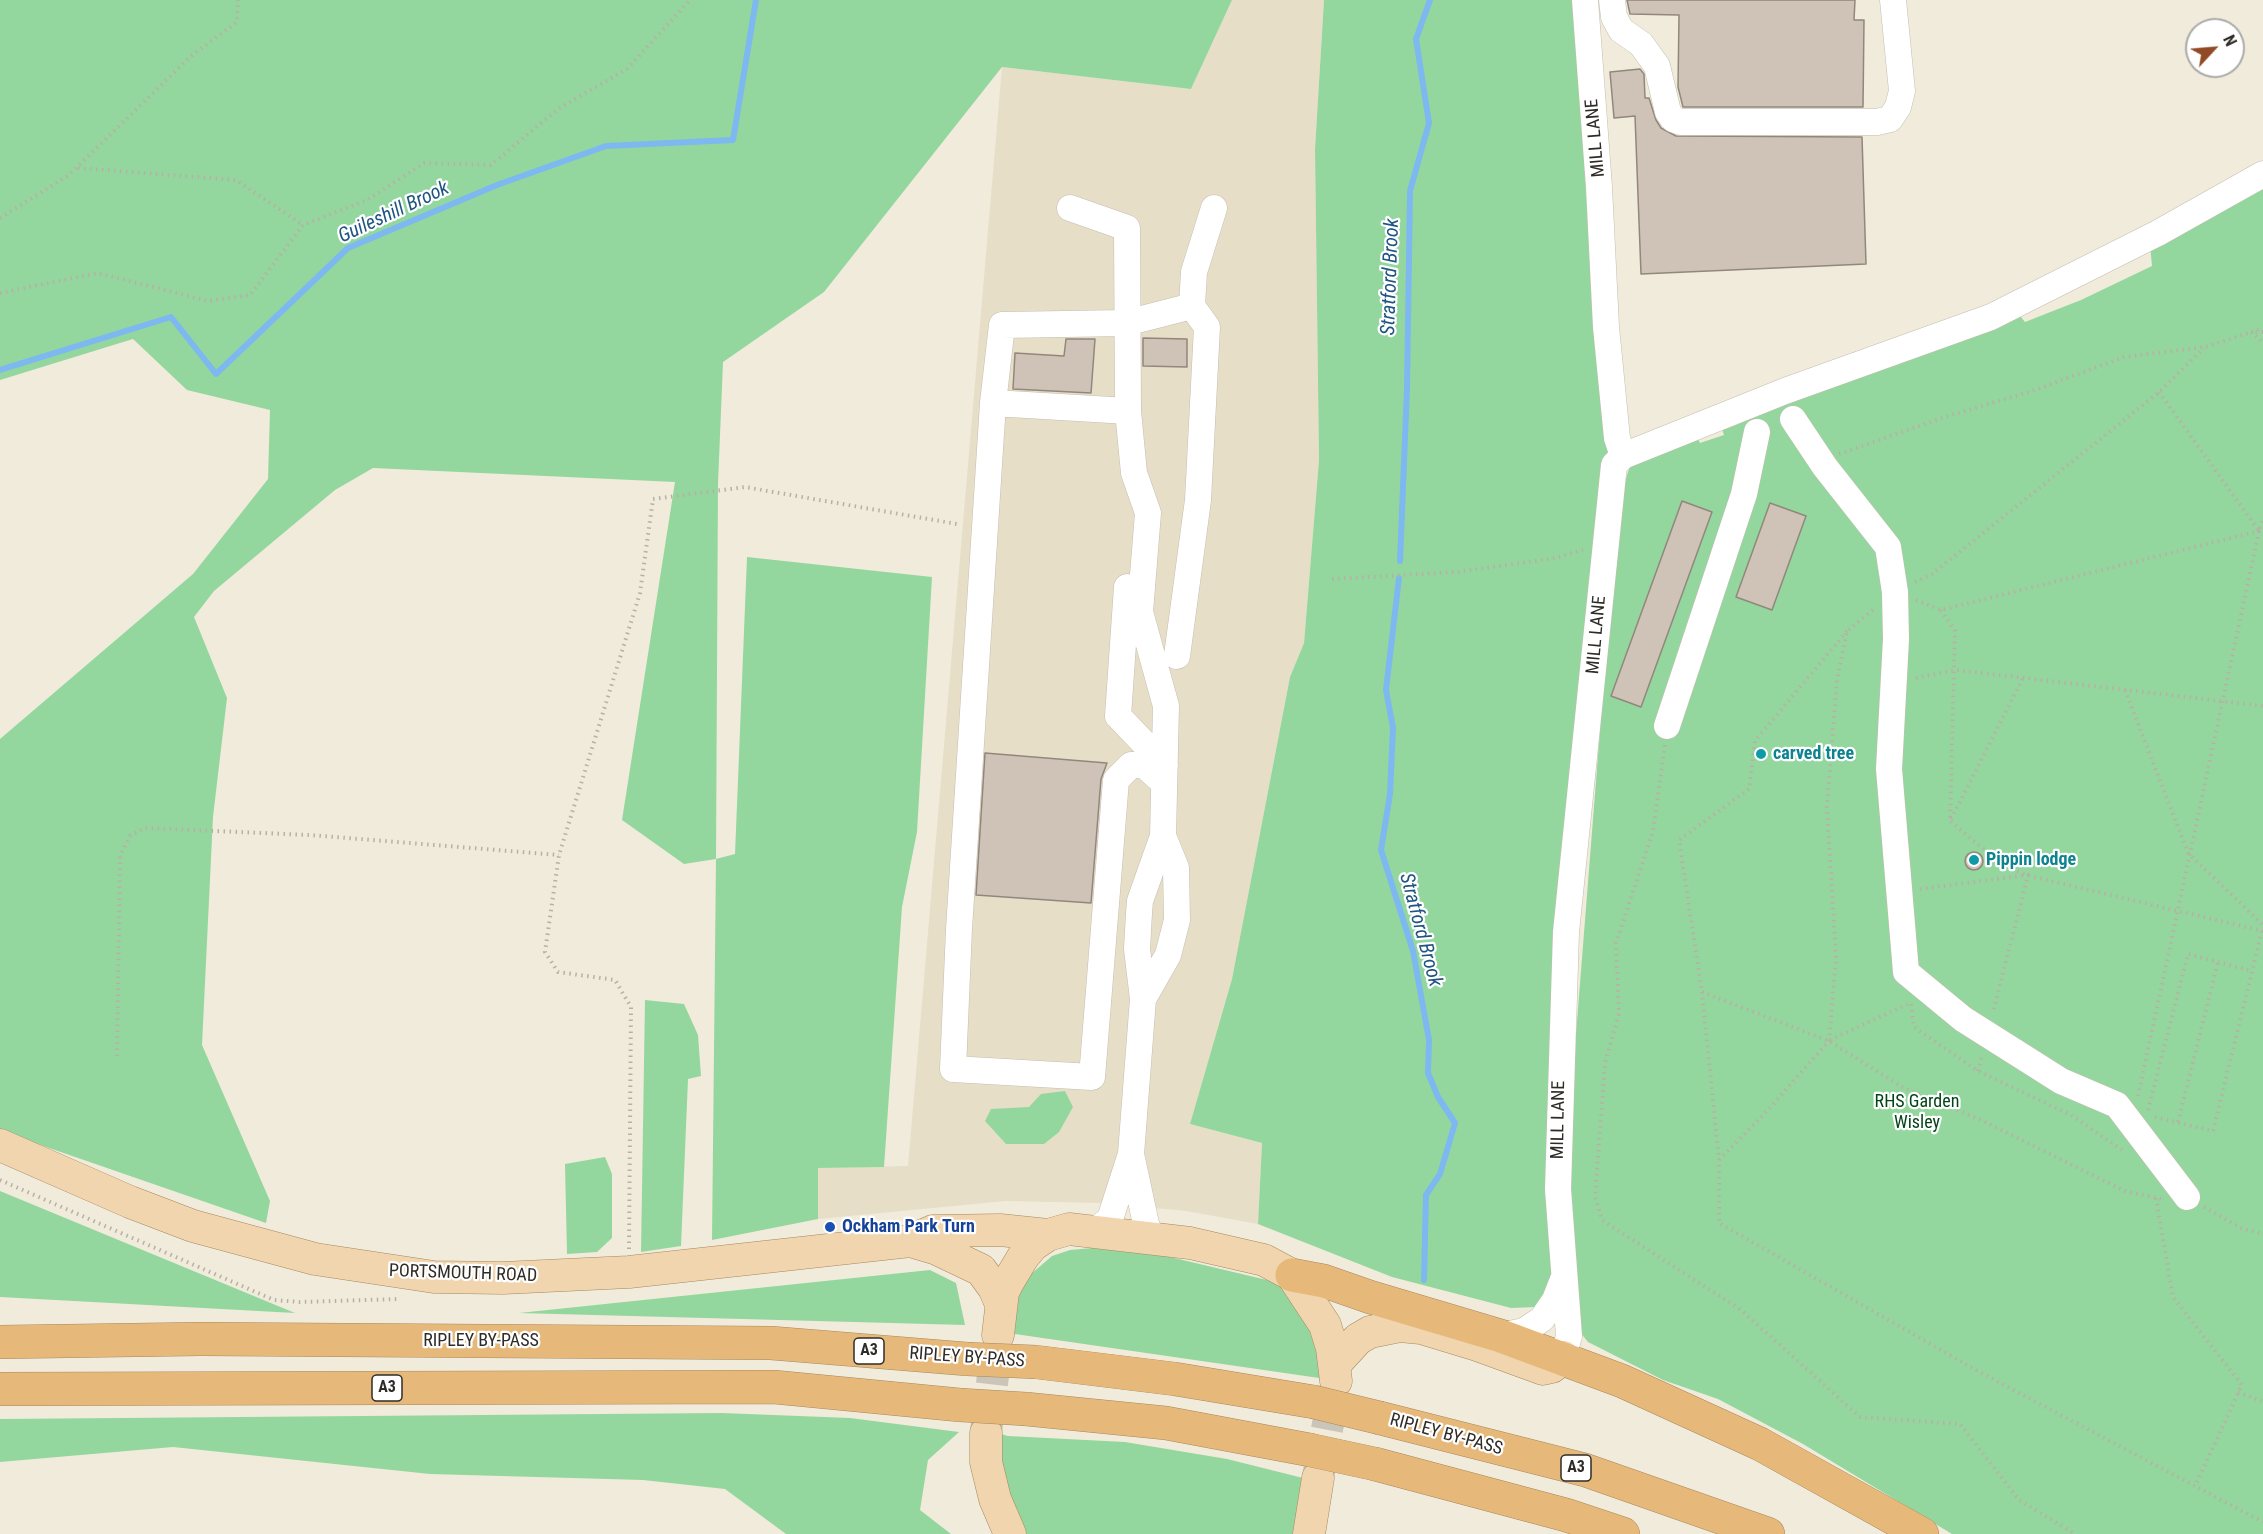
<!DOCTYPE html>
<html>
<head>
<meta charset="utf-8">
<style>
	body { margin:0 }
	#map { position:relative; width:2263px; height:1534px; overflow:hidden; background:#f1ebdc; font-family:"Roboto Condensed",sans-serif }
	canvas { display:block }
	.north { position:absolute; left:2185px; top:18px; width:60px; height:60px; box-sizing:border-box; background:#fff; border:2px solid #acaba9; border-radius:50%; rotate:64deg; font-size:16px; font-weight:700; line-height:24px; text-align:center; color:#2f2c27 }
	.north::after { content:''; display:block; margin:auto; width:21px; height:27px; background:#914a25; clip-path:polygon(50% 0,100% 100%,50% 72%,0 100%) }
</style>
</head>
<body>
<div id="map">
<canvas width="2263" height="1534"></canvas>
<div class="north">N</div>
</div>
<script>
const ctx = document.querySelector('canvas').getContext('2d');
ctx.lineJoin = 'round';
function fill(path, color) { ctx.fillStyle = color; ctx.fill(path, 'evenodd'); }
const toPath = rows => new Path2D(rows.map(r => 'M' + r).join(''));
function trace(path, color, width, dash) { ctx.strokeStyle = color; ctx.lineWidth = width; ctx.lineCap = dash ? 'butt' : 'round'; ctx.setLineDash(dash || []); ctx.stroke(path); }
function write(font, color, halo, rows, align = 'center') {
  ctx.font = font + ' "Roboto Condensed",sans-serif'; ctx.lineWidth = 4.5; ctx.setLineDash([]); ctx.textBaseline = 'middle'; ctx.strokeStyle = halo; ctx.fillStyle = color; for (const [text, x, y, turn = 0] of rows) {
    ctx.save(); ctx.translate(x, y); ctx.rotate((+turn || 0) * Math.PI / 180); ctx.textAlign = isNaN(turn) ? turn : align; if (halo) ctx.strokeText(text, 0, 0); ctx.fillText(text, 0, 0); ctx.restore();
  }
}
const built = toPath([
	[1232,0,1324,0,1315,149,1319,460,1304,643,1290,677,1232,979,1190,1124,1262,1143,1258,1224,1186,1211,1101,1203,1006,1201,818,1219,818,1168,908,1166,1002,67,1191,89]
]);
const green = toPath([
	[0,0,1232,0,1191,89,1002,67,824,292,723,362,718,484,716,859,735,854,747,557,932,577,917,832,902,907,884,1167,818,1168,818,1219,712,1240,716,859,684,864,622,820,675,482,373,468,335,490,214,591,194,617,227,698,213,817,202,1045,270,1201,266,1223,0,1131,0,739,193,574,268,479,270,410,187,390,133,339,0,380],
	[1324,0,1575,0,1611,449,1600,475,1574,740,1552,1286,1537,1307,1511,1308,1392,1277,1258,1224,1262,1143,1190,1124,1232,979,1290,677,1304,643,1319,460,1315,149],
	[2263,188,2263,1534,1952,1534,1803,1444,1718,1399,1663,1380,1588,1342,1576,1327,1568,1166,1576,1034,1618,503,1630,466,1644,461,1650,451,1696,435,1700,443,1724,435,1720,423,2017,312,2025,322,2081,300,2152,266,2150,245],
	[645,1000,684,1004,698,1035,701,1076,688,1079,681,1246,641,1252],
	[1065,1091,1073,1107,1059,1132,1044,1144,1006,1144,985,1121,991,1109,1029,1107,1041,1094],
	[605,1157,612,1174,612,1238,597,1252,567,1254,565,1164],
	[0,1191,295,1313,0,1297],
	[1092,1248,1149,1252,1267,1280,1287,1289,1302,1303,1326,1379,1008,1333,1020,1289,1031,1274,1052,1256,1070,1250],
	[930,1270,956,1283,965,1325,519,1313],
	[722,1413,850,1418,959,1432,928,1460,920,1510,951,1534,786,1534,725,1489,643,1480,430,1474,173,1447,0,1462,0,1419],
	[997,1433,1008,1436,1125,1442,1227,1459,1311,1480,1300,1534,1026,1534,1012,1509,999,1472]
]);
const stream = toPath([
	[0,370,171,317,216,374,348,248,497,185,606,146,733,140,756,0],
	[1400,561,1407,389,1410,191,1429,123,1416,39,1430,0],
	[1399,578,1386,690,1393,728,1390,794,1381,850,1413,951,1429,1040,1428,1073,1438,1097,1455,1123,1440,1174,1426,1195,1424,1280]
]);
const building = toPath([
	[1627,0,1855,0,1854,20,1864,20,1863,107,1683,107,1678,87,1679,15,1630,14,1627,0],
	[1640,69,1644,74,1645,98,1649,98,1656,120,1661,128,1676,136,1862,137,1866,264,1641,274,1635,116,1614,118,1610,72,1640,69],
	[1143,338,1187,339,1187,367,1143,366,1143,338],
	[1066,339,1095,339,1091,393,1013,389,1015,353,1064,356,1066,339],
	[1682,501,1712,512,1641,707,1611,696,1682,501],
	[1770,503,1806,516,1772,610,1736,597,1770,503],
	[985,753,1107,763,1101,779,1091,903,976,895,985,753],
	'1965 861a9 9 0 1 1 18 0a9 9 0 1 1-18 0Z'
]);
const majorTunnel = toPath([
	[986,1432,998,1335],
	[1318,1477,1336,1382]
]);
const path = toPath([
	[78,168,236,180,303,225],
	[0,218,69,175,191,56,237,22,238,0],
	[0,293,98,273,208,301,250,295,303,225,367,200,424,163,491,165,558,109,627,69,690,0],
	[2263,332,2251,332,2263,342],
	[2159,392,2259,531,2263,520],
	[1839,454,1945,417,2035,390,2124,357,2205,347,2263,328],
	[1332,579,1457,572,1556,558,1585,549],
	[1915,582,1932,574,2159,392,2204,348],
	[1916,600,1941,610,2263,530],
	[1941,610,1955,631,1950,821,2005,867,2030,876,2263,931],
	[1847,631,1755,741,1749,789,1679,840,1702,992,1719,1160,1719,1223,1974,1369,2263,1522],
	[1916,678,1956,670,2263,706],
	[2125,690,2188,853,2263,925],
	[1665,745,1653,831,1616,943,1619,1014,1605,1063,1595,1196,1602,1220,1741,1310,1860,1417,1960,1424,2019,1500,2075,1534],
	[1951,819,2023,678],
	[1920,889,2028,875,1993,1012],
	[1702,992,1829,1041,1902,1087,1983,1121,2125,1191,2161,1199],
	[1911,1004,1914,1027,1978,1071,2071,1115,2122,1150],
	[1830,1040,1910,1003],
	[117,1056,120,856,130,836,145,828,310,835,559,855],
	[1978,1071,1982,1055],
	[2138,1096,2259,531],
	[2148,1110,2188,954,2252,971],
	[2155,1117,2213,1131,2262,931],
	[2178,1122,2218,962],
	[1719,1160,1767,1111,1829,1041,1836,959,1827,807,1837,680,1847,631,1874,609],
	[0,1180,274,1300,300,1302,399,1299],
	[2156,1198,2173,1297,2242,1385,2195,1486],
	[2204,1207,2241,1228,2263,1234],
	[629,1249,631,1007,615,980,558,972,545,952,559,855,640,593,653,499,745,487,957,524],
	[2238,1392,2263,1402]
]);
const minor = toPath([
	[1585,0,1599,187,1606,327,1617,438,1623,456],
	[1612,0,1614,17,1621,30,1641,44,1657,66,1668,112,1673,119,1681,122,1877,122,1890,119,1898,107,1902,91,1893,0],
	[1070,208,1127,228,1128,411,1134,473,1148,513,1140,612,1166,706,1163,836,1140,901,1139,913,1137,949,1143,999,1131,1154,1110,1219,1096,1230],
	[1192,306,1194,272,1214,208],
	[993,403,1002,325,1126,323,1192,306,1207,327,1198,500,1177,656],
	[1128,411,993,403,959,929,953,1069,1092,1077,1116,780,1131,765,1144,765,1164,783],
	[1793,419,1825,467,1888,547,1895,592,1896,639,1889,769,1906,972,1963,1019,2061,1081,2117,1105,2187,1197],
	[1127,587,1118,716,1165,765],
	[1667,726,1744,494,1757,432],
	[1143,999,1168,955,1177,920,1176,868,1163,836],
	[1131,1154,1146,1224,1152,1238],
	[1501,1336,1524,1331,1542,1319,1555,1300,1564,1277],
	[1563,1357,1569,1336,1558,1189,1566,932,1614,465,1623,456,1785,391,1991,317,2158,233,2263,174]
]);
const major = toPath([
	[0,1145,130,1202,193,1226,315,1259,434,1277,503,1278,629,1272,910,1241,933,1231,1000,1230,1048,1235],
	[910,1241,937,1249,981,1270,994,1288,1001,1304],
	[998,1335,1003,1292,1008,1282,1023,1257,1033,1245,1048,1235,1069,1229,1190,1243,1264,1260,1292,1275,1325,1325,1332,1348,1336,1381],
	[1335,1364,1358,1339,1370,1332,1400,1326,1421,1328,1477,1345,1543,1369,1552,1367,1563,1357],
	[986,1433,986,1462,995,1499,1010,1534],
	[1309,1534,1318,1478]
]);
const highway = toPath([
	[1292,1275,1324,1281,1370,1297,1501,1336,1622,1381,1760,1444,1922,1534],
	[0,1342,201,1339,771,1343,967,1359],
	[1036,1362,1175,1379,1314,1402],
	[0,1389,774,1387,960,1405],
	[1026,1409,1166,1423,1310,1450],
	[1380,1418,1585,1470,1768,1534],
	[1375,1464,1566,1515,1623,1534]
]);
const highwayBridge = toPath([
	[967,1359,1036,1362],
	[1314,1402,1380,1418],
	[960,1405,1026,1409],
	[1310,1450,1375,1464]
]);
const markers = [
	[1761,754,6,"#0f9aa8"],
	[1974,860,6,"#0f9aa8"],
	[830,1227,6,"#1a4fb4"]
];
const shields = [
	[869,1351,30],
	[387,1388,30],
	[1576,1468,30]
];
const shieldNames = [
	["A3",869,1351],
	["A3",387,1388],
	["A3",1576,1468]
];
const streetNames = [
	["MILL LANE",1596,138,-95],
	["MILL LANE",1597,635,-85],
	["MILL LANE",1559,1120,-89],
	["PORTSMOUTH ROAD",463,1274,2],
	["RIPLEY BY-PASS",481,1341],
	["RIPLEY BY-PASS",967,1358,4],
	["RIPLEY BY-PASS",1446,1435,15]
];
const cultureNames = [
	["carved tree",1773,754],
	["Pippin lodge",1986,860]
];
const parkNames = [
	["RHS Garden",1917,1102],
	["Wisley",1917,1123]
];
const transitNames = [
	["Ockham Park Turn",842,1227]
];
const waterNames = [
	["Guileshill Brook",394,213,-25],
	["Stratford Brook",1391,277,-88],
	["Stratford Brook",1420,930,75]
];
fill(built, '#e7dec8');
fill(green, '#94d79e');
trace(stream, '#7db8f1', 6);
fill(building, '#cfc3b8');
trace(building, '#92877c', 1.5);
trace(majorTunnel, '#cac5b8', 32, [32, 16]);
trace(minor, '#c4beb0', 27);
trace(major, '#a6885d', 33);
trace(highway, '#a6885d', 34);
trace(path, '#b6b1a5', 4, [1.5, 4.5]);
trace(minor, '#fff', 26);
trace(major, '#f0d5af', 32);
trace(highway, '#e6b97a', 33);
trace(highwayBridge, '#a6885d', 34, []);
trace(highwayBridge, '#e6b97a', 33);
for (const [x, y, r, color] of markers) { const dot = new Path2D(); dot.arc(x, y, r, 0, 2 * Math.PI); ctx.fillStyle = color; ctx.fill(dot); trace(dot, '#fff', 2); }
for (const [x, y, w] of shields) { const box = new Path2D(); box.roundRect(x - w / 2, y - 13, w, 26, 4.5); ctx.fillStyle = '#fff'; ctx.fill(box); trace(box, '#2f2c27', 1.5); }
write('bold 16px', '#2f2c27', null, shieldNames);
write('18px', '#2f2c27', '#fff', streetNames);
write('bold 18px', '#0d838f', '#fff', cultureNames, 'left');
write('18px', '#034418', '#fff', parkNames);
write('bold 18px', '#164399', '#fff', transitNames, 'left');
write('italic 20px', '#205583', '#fff', waterNames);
</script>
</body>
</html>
